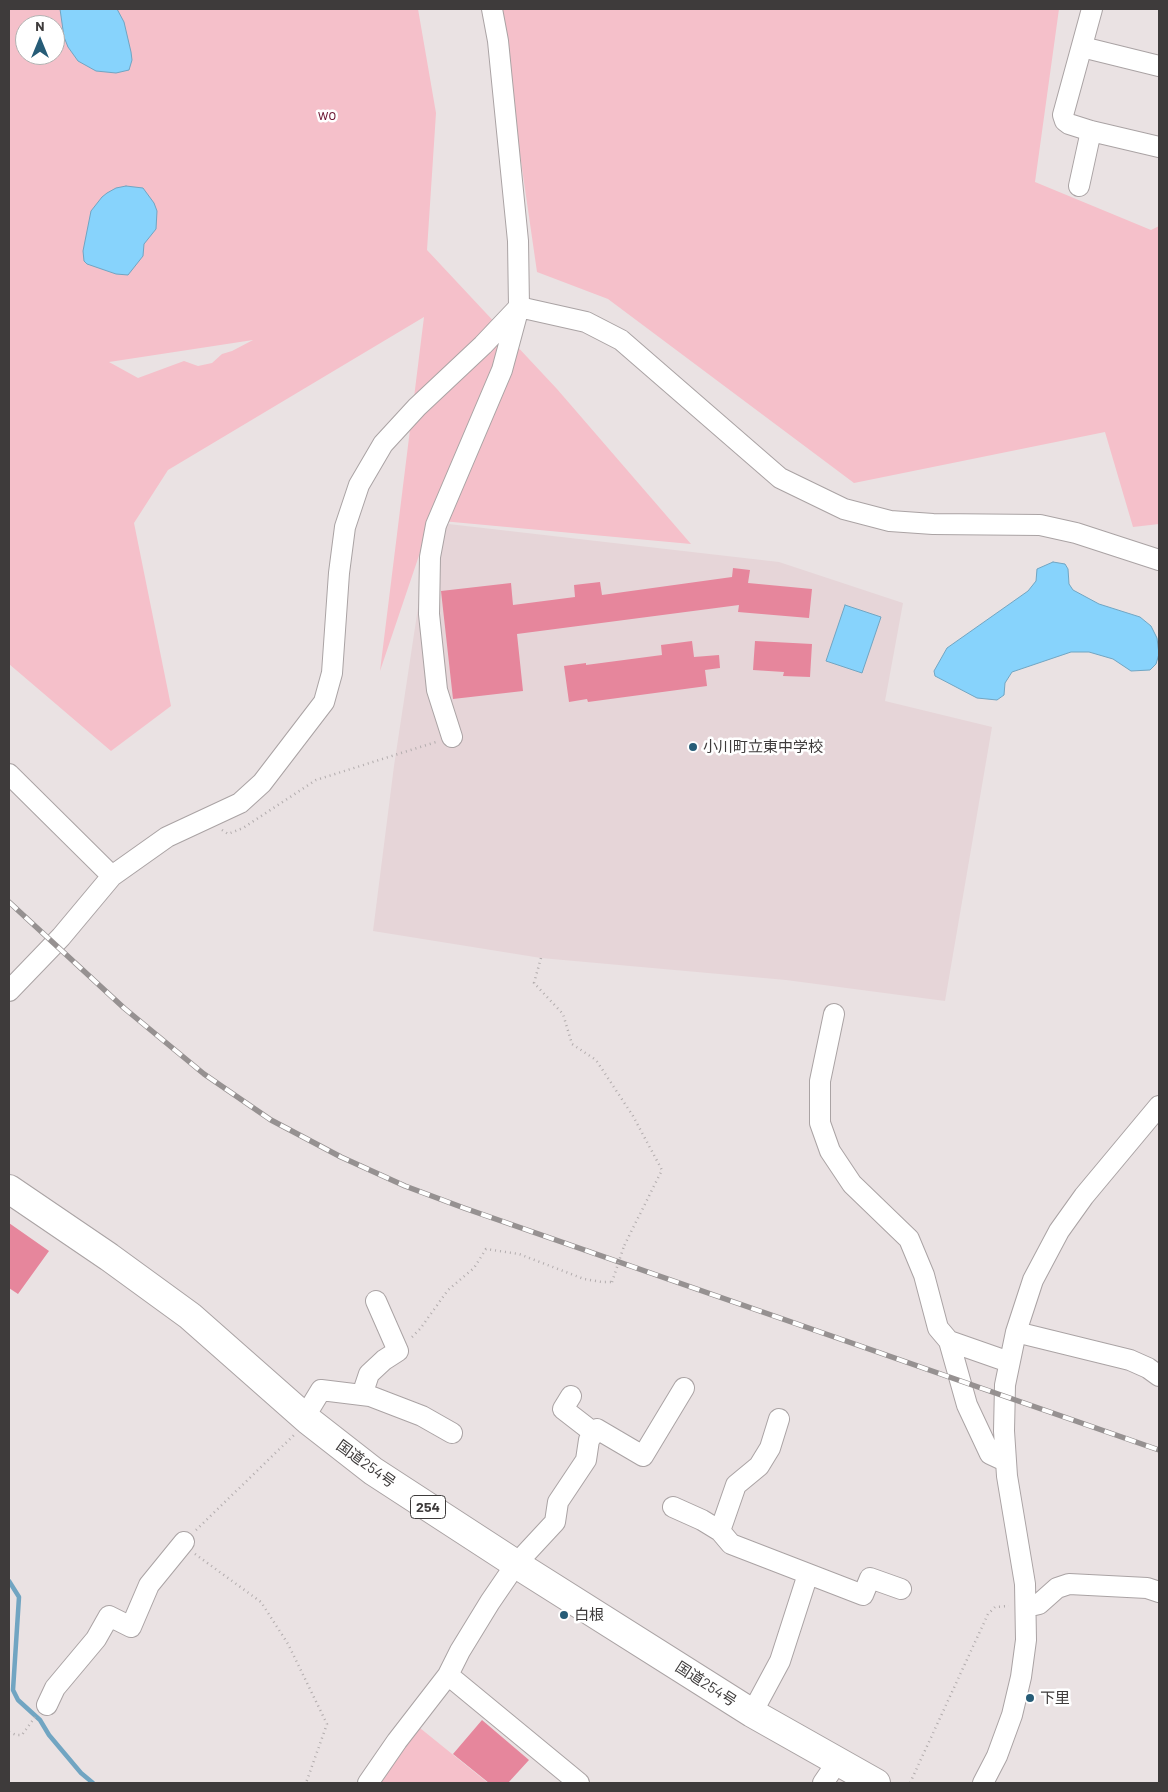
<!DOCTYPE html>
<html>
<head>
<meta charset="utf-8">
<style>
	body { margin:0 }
	#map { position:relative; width:1168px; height:1792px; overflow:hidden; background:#eae2e3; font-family:Barlow,sans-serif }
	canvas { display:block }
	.frame { position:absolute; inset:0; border:10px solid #3e3b3b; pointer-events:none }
	.north { position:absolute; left:15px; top:15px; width:50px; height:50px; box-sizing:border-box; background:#fff; border:1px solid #b2b1b1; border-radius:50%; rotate:0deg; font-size:14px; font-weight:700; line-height:20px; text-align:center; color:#3e3b3b }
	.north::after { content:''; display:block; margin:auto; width:18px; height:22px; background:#265c77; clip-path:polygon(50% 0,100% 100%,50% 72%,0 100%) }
</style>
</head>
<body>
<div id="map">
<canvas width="1168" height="1792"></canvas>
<div class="frame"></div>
<div class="north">N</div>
</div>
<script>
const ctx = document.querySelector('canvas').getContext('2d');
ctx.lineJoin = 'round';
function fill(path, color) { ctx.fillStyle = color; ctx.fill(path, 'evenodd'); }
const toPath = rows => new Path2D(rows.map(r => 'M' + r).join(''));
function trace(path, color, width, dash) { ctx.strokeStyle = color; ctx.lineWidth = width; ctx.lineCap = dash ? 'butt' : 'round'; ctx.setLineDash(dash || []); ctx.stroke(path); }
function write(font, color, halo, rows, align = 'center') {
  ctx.font = font + ' Barlow,"Noto Sans JP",sans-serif'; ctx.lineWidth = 5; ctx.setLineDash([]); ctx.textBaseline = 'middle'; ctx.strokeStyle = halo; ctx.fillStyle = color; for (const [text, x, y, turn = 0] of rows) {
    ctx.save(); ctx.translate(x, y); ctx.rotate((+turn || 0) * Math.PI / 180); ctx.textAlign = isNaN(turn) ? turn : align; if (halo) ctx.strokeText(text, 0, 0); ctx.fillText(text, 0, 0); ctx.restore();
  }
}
const built = toPath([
	[431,522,779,562,903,603,885,701,992,727,945,1001,786,980,541,958,373,931,394,766]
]);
const green = toPath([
	[9,9,418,9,436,113,427,250,557,389,691,544,431,520,380,671,424,317,168,470,134,523,171,706,111,751,9,664],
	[25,25,55,25,55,55,25,55],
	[253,340,232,351,222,354,212,363,198,366,184,361,138,378,109,362],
	[499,9,1059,9,1035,182,1151,230,1159,226,1159,524,1133,527,1105,432,854,483,608,299,537,272],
	[415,1724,488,1783,374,1783]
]);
const water = toPath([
	[60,9,117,9,124,22,131,52,132,60,129,70,116,73,96,71,78,61,68,47,64,37,60,9],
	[126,186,143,188,154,203,157,211,156,229,144,244,143,256,128,275,116,274,87,264,84,261,83,251,91,211,102,197,107,193,116,188,126,186],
	[1053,562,1065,564,1068,569,1069,584,1073,590,1099,604,1140,617,1151,626,1157,638,1159,654,1156,664,1150,670,1131,671,1113,659,1089,652,1071,652,1012,672,1005,683,1004,695,997,700,977,698,935,676,934,671,947,648,1028,591,1036,581,1037,569,1053,562],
	[845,605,881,617,862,673,826,661,845,605]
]);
const stream = toPath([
	[9,1581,19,1597,13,1690,18,1700,40,1720,49,1735,81,1773,93,1783]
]);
const building = toPath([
	[733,568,750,570,748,583,812,589,809,618,738,612,739,605,517,634,523,691,453,699,441,591,511,583,513,605,575,597,574,585,600,582,602,595,732,577],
	[692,641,694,657,719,655,720,668,705,670,707,686,588,702,587,699,569,702,564,666,586,663,586,665,662,655,661,645],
	[755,641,812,644,810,677,783,676,784,672,753,670],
	[9,1223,49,1251,18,1294,9,1288],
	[482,1720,529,1760,508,1783,489,1783,453,1754]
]);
const path = toPath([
	[222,830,228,834,243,828,316,780,436,742],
	[541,958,534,983,563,1014,572,1044,596,1060,633,1116,662,1170,624,1246],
	[412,1337,420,1329,448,1290,474,1268,486,1249,519,1254,584,1279,602,1282,612,1282],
	[196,1530,294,1435],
	[195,1554,261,1602,288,1644,327,1724,306,1783],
	[9,1732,16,1735,22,1735,35,1717],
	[910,1783,988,1614,995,1607,1009,1606]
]);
const minor = toPath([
	[1092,9,1063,115,1065,121,1069,124,1091,131,1159,147],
	[1082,47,1159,66],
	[1079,186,1091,131],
	[519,307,586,322,621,340,780,478,844,509,890,521,933,524,1040,525,1076,533,1159,560],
	[452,737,437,690,429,614,430,557,436,525,502,370,519,307,518,241,498,41,492,9],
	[9,774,112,876],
	[9,991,61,937,112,876,167,837,240,803,262,783,324,702,332,673,339,573,345,527,359,485,383,444,417,407,483,345,519,307],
	[834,1014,820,1081,820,1123,830,1151,852,1184,909,1239,924,1275,938,1328,949,1341,1009,1362],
	[1016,1332,1130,1360,1148,1368,1159,1376],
	[949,1341,967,1405,990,1454,1005,1461],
	[362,1395,369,1374,384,1360,398,1351,376,1301],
	[571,1396,563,1409,594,1433],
	[304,1418,321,1390,370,1396,422,1416,452,1433],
	[673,1507,702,1520,720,1531,731,1544,863,1595,870,1578,901,1589],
	[720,1531,736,1485,759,1466,770,1448,779,1419],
	[1026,1607,1039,1604,1057,1588,1069,1584,1147,1588,1159,1592],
	[448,1675,579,1783],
	[47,1705,55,1688,96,1639,109,1616,131,1627,149,1585,184,1542],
	[752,1713,780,1661,808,1574],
	[368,1783,397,1741,448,1675,460,1651,490,1602,516,1564,555,1522,558,1502,586,1460,589,1440,597,1429,643,1456,684,1388],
	[823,1783,838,1761],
	[983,1783,997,1756,1012,1715,1021,1677,1026,1640,1025,1584,1007,1476,1004,1431,1005,1385,1016,1332,1033,1280,1059,1231,1084,1196,1159,1106]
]);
const highway = toPath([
	[9,1189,109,1257,190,1316,309,1421,373,1471,516,1564,752,1713,876,1783]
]);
const rail = toPath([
	[9,902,124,1008,204,1074,271,1120,341,1157,405,1186,464,1208,1159,1450]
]);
const pathBridge = toPath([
	[612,1282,624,1246]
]);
const markers = [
	[693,747,5,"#265c77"],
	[564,1615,5,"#265c77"],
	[1030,1698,5,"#265c77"]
];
const shields = [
	[428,1507,35]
];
const shieldNames = [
	["254",428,1507]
];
const parkNames = [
	["wo",327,115]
];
const poiNames = [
	["小川町立東中学校",703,747],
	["白根",574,1615],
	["下里",1040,1698]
];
const streetNames = [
	["国道254号",366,1464,36],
	["国道254号",706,1684,33]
];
fill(built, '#e6d5d8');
fill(green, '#f5c0ca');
fill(water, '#87d3fc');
trace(water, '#71a5c2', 1);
trace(stream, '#71a5c2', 4.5);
fill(building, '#e6869c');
trace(minor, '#aaa3a4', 22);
trace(highway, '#aaa3a4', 30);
trace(path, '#b2acad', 2.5, [1, 4]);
trace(minor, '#fff', 20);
trace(highway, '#fff', 28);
trace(rail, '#969191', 5.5);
trace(rail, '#fff', 4, [11]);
trace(pathBridge, '#b2acad', 2.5, [1, 4]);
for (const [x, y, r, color] of markers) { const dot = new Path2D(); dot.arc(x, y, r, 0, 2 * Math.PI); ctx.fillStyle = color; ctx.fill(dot); trace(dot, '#fff', 2); }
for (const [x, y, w] of shields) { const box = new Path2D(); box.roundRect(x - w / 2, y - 11.5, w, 23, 4); ctx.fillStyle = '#fff'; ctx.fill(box); trace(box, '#3e3b3b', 1); }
write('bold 14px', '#3e3b3b', null, shieldNames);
write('15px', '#6a1531', '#fff', parkNames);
write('15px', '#3e3b3b', '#fff', poiNames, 'left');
write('15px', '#3e3b3b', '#fff', streetNames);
</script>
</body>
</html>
